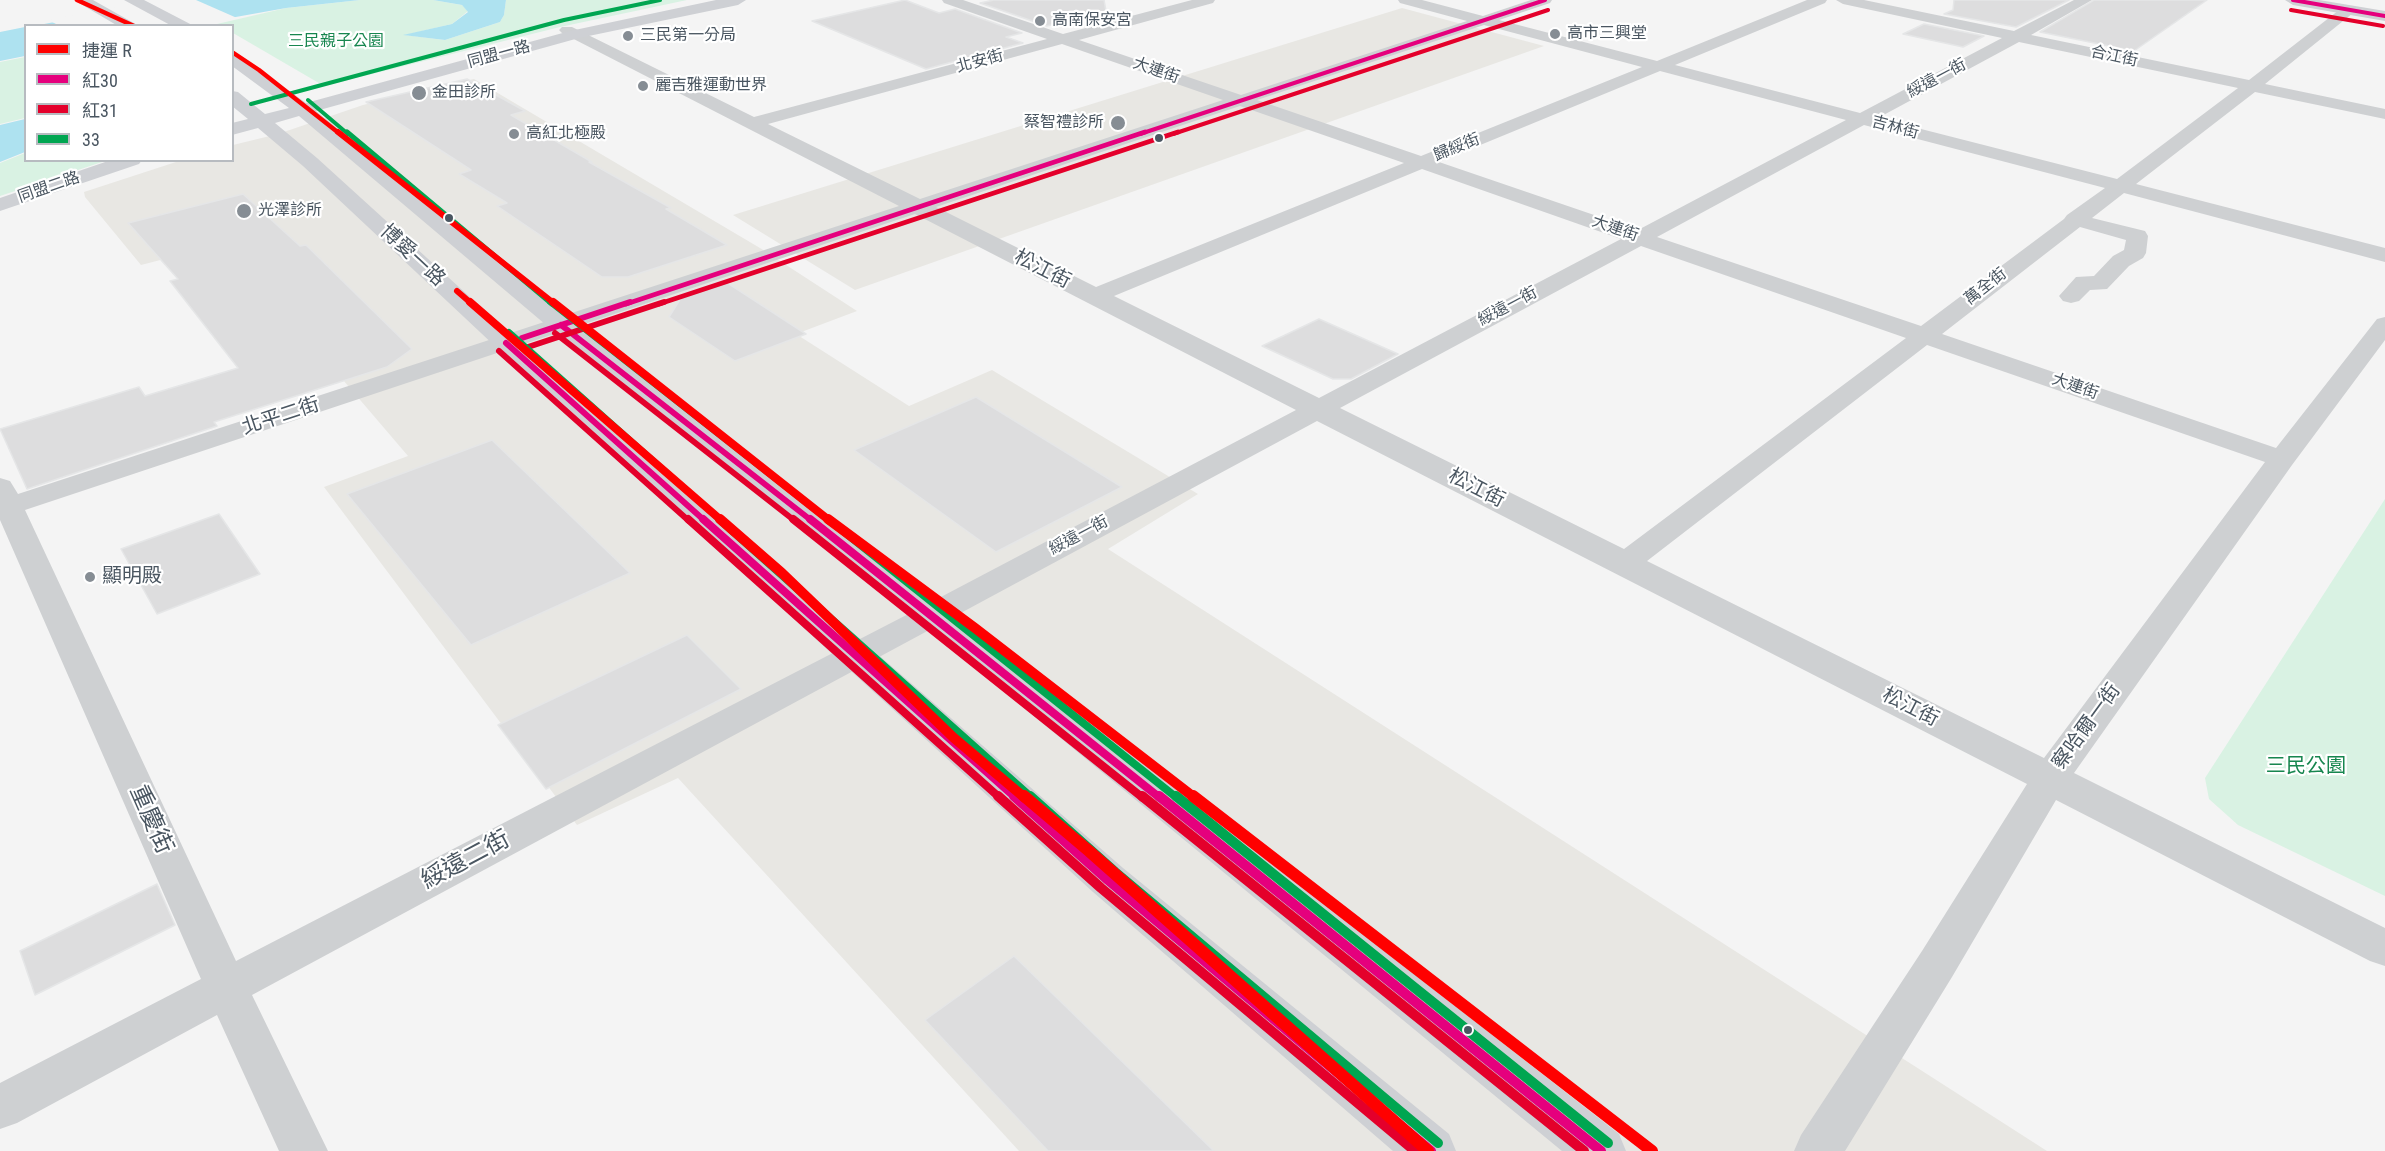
<!DOCTYPE html>
<html>
<head>
<meta charset="utf-8">
<style>
	body { margin:0 }
	#map { position:relative; width:2385px; height:1151px; overflow:hidden; background:#f4f4f4; font-family:"Roboto Condensed","Noto Sans TC",sans-serif }
	canvas { display:block }
	.legend { position:absolute; left:24px; top:24px; width:210px; height:138px; box-sizing:border-box; background:#fff; border:2px solid #b7bbc0; margin:0; padding:8px 10px; list-style:none; font-size:18px; color:#4a5661 }
	.legend li { display:flex; align-items:center; gap:12px; height:30px }
	.legend b { width:30px; border:2px solid #b7bbc0 }
</style>
</head>
<body>
<div id="map">
<canvas width="2385" height="1151"></canvas>
<ul class="legend">
<li><b style="height:8px;background:#f00"></b>捷運 R</li>
<li><b style="height:8px;background:#e5007d"></b>紅30</li>
<li><b style="height:8px;background:#e4002b"></b>紅31</li>
<li><b style="height:8px;background:#00a651"></b>33</li>
</ul>
</div>
<script>
const ctx = document.querySelector('canvas').getContext('2d');
ctx.lineJoin = 'round';
function fill(path, color) { ctx.fillStyle = color; ctx.fill(path, 'evenodd'); }
const toPath = rows => new Path2D(rows.map(r => 'M' + r).join(''));
function trace(path, color, width, dash) { ctx.strokeStyle = color; ctx.lineWidth = width; ctx.lineCap = dash ? 'butt' : 'round'; ctx.setLineDash(dash || []); ctx.stroke(path); }
function write(font, color, halo, rows, align = 'center') {
  ctx.font = font + ' "Roboto Condensed","Noto Sans TC",sans-serif'; ctx.lineWidth = 4.5; ctx.setLineDash([]); ctx.textBaseline = 'middle'; ctx.strokeStyle = halo; ctx.fillStyle = color; for (const [text, x, y, turn = 0] of rows) {
    ctx.save(); ctx.translate(x, y); ctx.rotate((+turn || 0) * Math.PI / 180); ctx.textAlign = isNaN(turn) ? turn : align; if (halo) ctx.strokeText(text, 0, 0); ctx.fillText(text, 0, 0); ctx.restore();
  }
}
const commercial = toPath([
	[1402,8,1544,46,855,290,733,215],
	[474,79,760,248,857,311,796,334,909,406,992,370,1198,494,1108,549,2047,1151,1019,1151,678,778,577,825,324,487,408,456,226,243,141,265,85,197,84,192,179,161,232,160,233,145,278,134,363,105]
]);
const green = toPath([
	[360,0,433,0,462,5,468,11,452,24,405,35,445,40,500,22,504,15,506,0,687,0,560,27,324,86,233,33,232,26,217,24,286,8],
	[25,57,25,118,0,124,0,62],
	[25,153,26,160,105,161,0,196,0,163],
	[2385,499,2385,896,2238,825,2209,799,2205,778]
]);
const water = toPath([
	[167,0,360,0,286,8,191,25,34,26],
	[433,0,506,0,504,15,500,22,445,40,403,35,452,24,468,12,462,5],
	[25,27,25,56,0,61,0,32],
	[25,119,25,152,0,162,0,125]
]);
const pier = toPath([
	[153,0,196,0,237,18,198,26,58,25,48,20]
]);
const building = toPath([
	[905,0,939,13,955,9,1022,33,1006,37,1023,43,926,69,812,21,905,0],
	[994,0,1104,0,1106,11,1047,26,980,3,994,0],
	[1954,0,2069,0,2016,27,1944,14,1953,10,1954,0],
	[2094,0,2207,0,2134,51,2040,32,2094,0],
	[1924,24,1984,36,1963,47,1903,34,1924,24],
	[467,79,525,111,511,115,592,162,589,162,671,208,666,209,727,245,628,277,602,277,497,206,507,203,459,174,471,170,366,102,467,79],
	[243,194,300,246,306,245,412,349,387,367,214,422,217,426,27,489,0,429,139,387,145,396,238,368,170,281,178,279,128,223,243,194],
	[723,280,806,334,735,361,669,317,684,293,723,280],
	[1319,319,1398,354,1351,379,1333,379,1262,346,1319,319],
	[976,397,1122,487,996,552,854,450,976,397],
	[492,440,630,573,471,645,347,494,492,440],
	[219,514,260,574,157,614,121,549,219,514],
	[687,635,741,689,546,789,498,725,687,635],
	[157,884,175,925,35,995,20,951,157,884],
	[1014,956,1214,1151,1048,1151,925,1020,1014,956]
]);
const street = toPath([
	[942,0,963,0,1063,34,1192,0,1215,0,1213,3,1079,40,1241,95,1467,21,1400,3,1398,0,1422,0,1483,16,1531,0,1552,0,1550,3,1499,20,1657,61,1807,0,1827,0,1825,3,1675,65,1860,113,2002,38,1843,4,1836,0,1864,0,2014,31,2074,0,2092,0,2031,35,2249,80,2343,7,2353,7,2355,10,2353,13,2265,84,2385,109,2385,119,2255,92,2136,184,2385,248,2385,262,2124,193,2092,218,2145,231,2148,236,2146,253,2143,258,2129,266,2107,289,2090,290,2079,301,2071,303,2063,301,2059,296,2076,277,2094,276,2113,256,2124,250,2126,240,2080,227,1942,334,2276,448,2377,319,2385,317,2385,340,2292,465,2074,773,2385,928,2385,966,2370,961,2056,800,1952,977,1845,1151,1794,1151,1801,1135,1922,951,2027,784,1317,421,252,995,328,1151,279,1151,217,1015,17,1123,0,1129,0,1083,201,979,0,520,0,478,10,481,18,494,899,206,562,33,559,30,562,27,572,27,754,117,1047,39,944,3,942,0],
	[1484,25,1642,67,1421,156,1257,100,1484,25],
	[2019,42,2238,88,2117,179,1878,118,2019,42],
	[1062,44,1223,100,920,199,768,124,1062,44],
	[1660,71,1846,120,1638,230,1439,162,1660,71],
	[1240,106,1404,163,1096,287,936,207,1240,106],
	[1864,125,2105,188,2067,215,2064,219,1921,326,1657,237,1864,125],
	[1422,169,1621,239,1319,398,1114,296,1422,169],
	[915,214,1296,410,920,608,236,961,25,510,915,214],
	[1641,246,1906,338,1624,549,1340,408,1641,246],
	[1927,345,2265,462,2044,758,1647,561,1927,345]
]);
const secondary = toPath([
	[74,0,93,0,139,26,118,26,74,0],
	[124,0,144,0,194,26,172,26,124,0],
	[716,0,746,0,738,5,579,38,316,111,570,320,917,586,1619,1134,1626,1151,1562,1151,893,600,552,330,299,116,275,123,317,158,515,338,1123,868,1449,1134,1456,1151,1393,1151,1093,892,497,348,303,166,258,128,232,135,232,123,248,119,232,106,232,91,238,92,265,114,289,108,232,66,232,53,238,54,306,103,570,31,716,0],
	[2285,0,2319,0,2385,11,2385,21,2293,5,2285,0],
	[111,160,142,160,139,164,0,211,0,198,111,160]
]);
const bus1Far4 = toPath([
	[2293,0,2385,16],
	[1140,134,1545,0]
]);
const bus1Far3 = toPath([
	[626,304,1145,132]
]);
const bus1Far2 = toPath([
	[561,325,812,521],
	[522,338,630,302],
	[506,343,705,521]
]);
const bus1Far1 = toPath([
	[703,519,1016,798],
	[810,519,1160,798]
]);
const bus1 = toPath([
	[1014,796,1108,880,1431,1151],
	[1159,796,1601,1151]
]);
const bus2Far4 = toPath([
	[2291,10,2383,26],
	[1173,134,1548,10]
]);
const bus2Far3 = toPath([
	[659,304,1178,132]
]);
const bus2Far2 = toPath([
	[555,333,795,521],
	[525,348,664,302],
	[499,351,689,521]
]);
const bus2Far1 = toPath([
	[688,519,1000,798],
	[793,519,1143,798]
]);
const bus2 = toPath([
	[998,796,1101,888,1415,1151],
	[1142,796,1584,1151]
]);
const bus3Far4 = toPath([
	[308,100,348,134],
	[251,104,564,20,660,0]
]);
const bus3Far3 = toPath([
	[347,132,552,304]
]);
const bus3Far2 = toPath([
	[550,302,829,521],
	[509,332,721,521]
]);
const bus3Far1 = toPath([
	[719,519,1032,798],
	[828,519,1177,798]
]);
const bus3 = toPath([
	[1030,796,1115,872,1438,1143],
	[1176,796,1608,1143]
]);
const metro1Far4 = toPath([
	[77,0,134,26],
	[232,52,259,70,340,134]
]);
const metro1Far3 = toPath([
	[338,132,555,304],
	[457,291,472,304]
]);
const metro1Far2 = toPath([
	[470,302,722,521],
	[553,302,830,521]
]);
const metro1Far1 = toPath([
	[720,519,782,573,954,738,1025,798],
	[828,519,975,628,1195,798]
]);
const metro1 = toPath([
	[1024,796,1089,851,1428,1151],
	[1193,796,1652,1151]
]);
const markers = [
	[1040,21,6,"#868d94"],
	[1555,34,6,"#868d94"],
	[628,36,6,"#868d94"],
	[643,86,6,"#868d94"],
	[419,93,8,"#868d94"],
	[1118,123,8,"#868d94"],
	[514,134,6,"#868d94"],
	[1159,138,5,"#4a5661"],
	[244,211,8,"#868d94"],
	[449,218,5,"#4a5661"],
	[90,577,6,"#868d94"],
	[1468,1030,5,"#4a5661"]
];
const farPoinames = [
	["高南保安宮",1052,21],
	["高市三興堂",1567,34],
	["三民第一分局",640,36],
	["麗吉雅運動世界",655,86],
	["金田診所",432,93],
	["蔡智禮診所",1104,123,"right"],
	["高紅北極殿",526,134],
	["光澤診所",258,211]
];
const farParknames = [
	["三民親子公園",336,42]
];
const farStreetnames = [
	["同盟一路",499,55,-15],
	["合江街",2114,57,12],
	["北安街",980,62,-15],
	["大連街",1156,71,19],
	["綏遠一街",1937,79,-28],
	["吉林街",1895,128,15],
	["歸綏街",1457,148,-22],
	["同盟二路",49,188,-19],
	["大連街",1615,229,19],
	["萬全街",1986,287,-38],
	["綏遠一街",1508,307,-28],
	["大連街",2075,387,19],
	["綏遠一街",1079,536,-28]
];
const streetNames = [
	["博愛一路",412,256,43],
	["松江街",1042,270,27],
	["北平二街",281,417,-18],
	["松江街",1476,489,27],
	["松江街",1910,708,27],
	["察哈爾一街",2087,727,-54]
];
const poiNames = [
	["顯明殿",102,577]
];
const parkNames = [
	["三民公園",2306,767]
];
const nearStreetnames = [
	["重慶街",150,820,66],
	["綏遠二街",466,861,-28]
];
fill(commercial, '#e8e7e3');
fill(green, '#d9f2e3');
fill(water, '#aee2f0');
fill(pier, '#f4f4f4');
fill(building, '#ddddde');
trace(building, '#e5e6e7', 1.5);
fill(street, '#ced0d2');
fill(secondary, '#ced0d4');
trace(bus1Far4, '#e5007d', 4);
trace(bus1Far3, '#e5007d', 5);
trace(bus1Far2, '#e5007d', 6);
trace(bus1Far1, '#e5007d', 8);
trace(bus1, '#e5007d', 10);
trace(bus2Far4, '#e4002b', 4);
trace(bus2Far3, '#e4002b', 5);
trace(bus2Far2, '#e4002b', 6);
trace(bus2Far1, '#e4002b', 8);
trace(bus2, '#e4002b', 10);
trace(bus3Far4, '#00a651', 4);
trace(bus3Far3, '#00a651', 5);
trace(bus3Far2, '#00a651', 6);
trace(bus3Far1, '#00a651', 8);
trace(bus3, '#00a651', 10);
trace(metro1Far4, '#f00', 4.5);
trace(metro1Far3, '#f00', 6);
trace(metro1Far2, '#f00', 8);
trace(metro1Far1, '#f00', 10);
trace(metro1, '#f00', 12);
for (const [x, y, r, color] of markers) { const dot = new Path2D(); dot.arc(x, y, r, 0, 2 * Math.PI); ctx.fillStyle = color; ctx.fill(dot); trace(dot, '#fff', 2); }
write('16px', '#4a5661', '#fff', farPoinames, 'left');
write('16px', '#17864f', '#fff', farParknames);
write('16px', '#4a5661', '#fff', farStreetnames);
write('20px', '#4a5661', '#fff', streetNames);
write('20px', '#4a5661', '#fff', poiNames, 'left');
write('20px', '#17864f', '#fff', parkNames);
write('24px', '#4a5661', '#fff', nearStreetnames);
</script>
</body>
</html>
